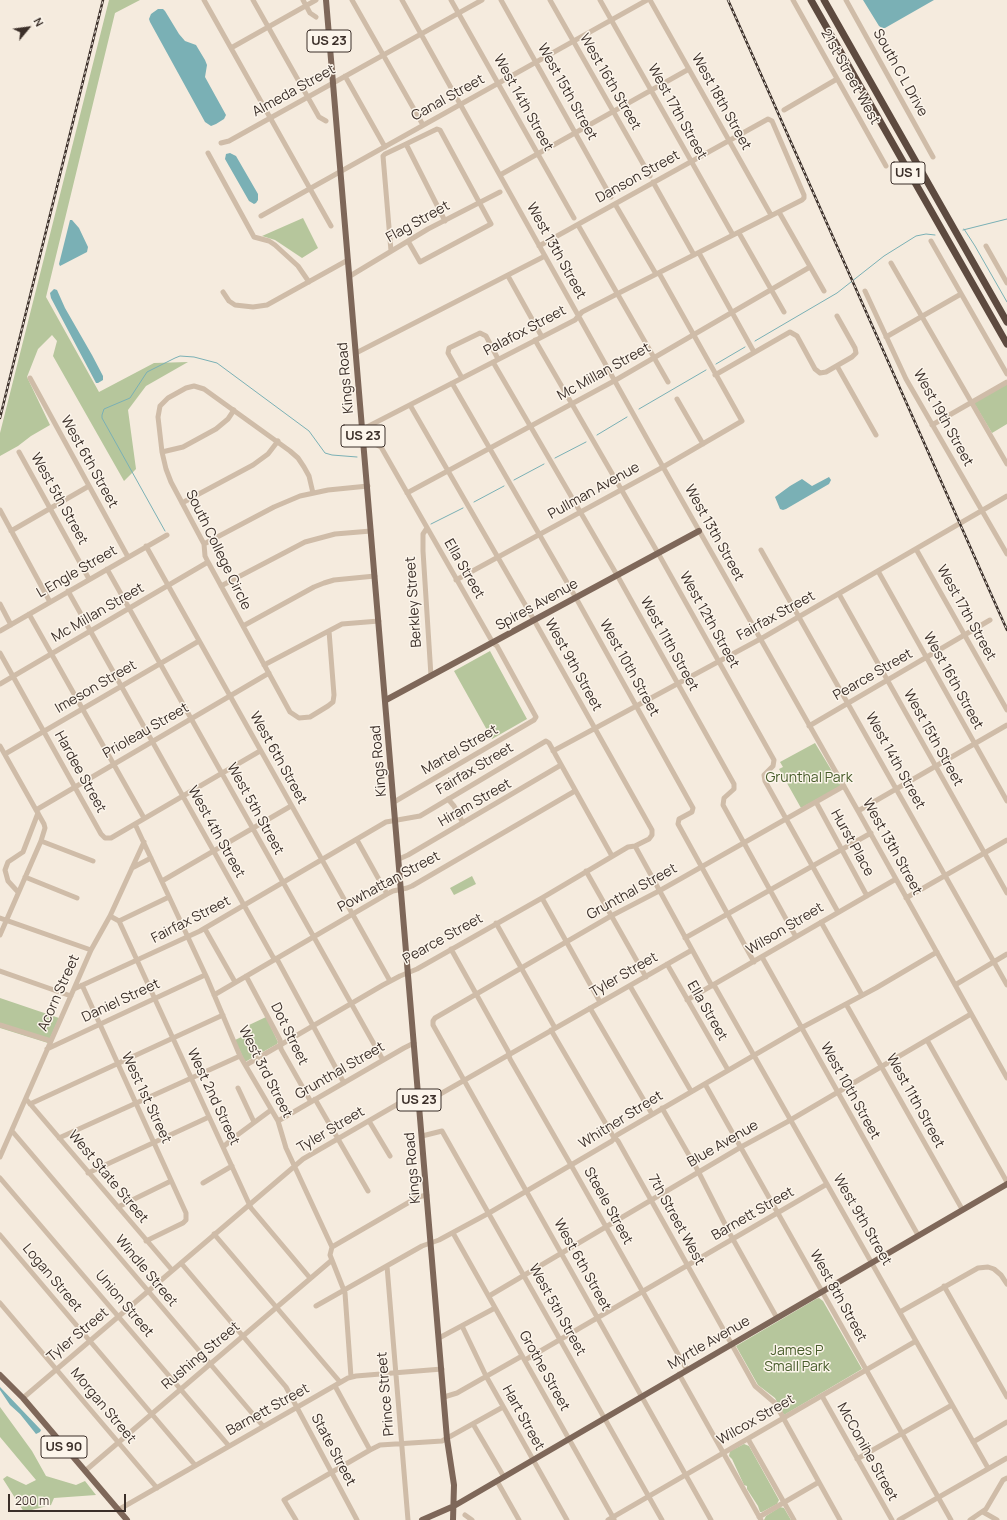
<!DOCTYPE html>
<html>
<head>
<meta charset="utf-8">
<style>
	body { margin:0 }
	#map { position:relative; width:1007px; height:1520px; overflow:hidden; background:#f5ebde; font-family:Manrope,sans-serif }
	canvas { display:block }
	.north { position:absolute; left:8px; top:8px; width:40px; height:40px; -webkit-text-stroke:3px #fcf5eb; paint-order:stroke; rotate:61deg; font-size:11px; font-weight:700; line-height:16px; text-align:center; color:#3b2f29 }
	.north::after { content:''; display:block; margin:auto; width:14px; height:18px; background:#3b2f29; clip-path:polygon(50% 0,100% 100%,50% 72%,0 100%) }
	.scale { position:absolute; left:8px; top:1494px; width:118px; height:18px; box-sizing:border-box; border:2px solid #3b2f29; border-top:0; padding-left:5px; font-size:12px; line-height:14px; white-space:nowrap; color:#3b2f29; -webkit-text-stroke:3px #fcf5eb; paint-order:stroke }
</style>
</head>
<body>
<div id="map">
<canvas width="1007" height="1520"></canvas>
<div class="north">N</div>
<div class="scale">200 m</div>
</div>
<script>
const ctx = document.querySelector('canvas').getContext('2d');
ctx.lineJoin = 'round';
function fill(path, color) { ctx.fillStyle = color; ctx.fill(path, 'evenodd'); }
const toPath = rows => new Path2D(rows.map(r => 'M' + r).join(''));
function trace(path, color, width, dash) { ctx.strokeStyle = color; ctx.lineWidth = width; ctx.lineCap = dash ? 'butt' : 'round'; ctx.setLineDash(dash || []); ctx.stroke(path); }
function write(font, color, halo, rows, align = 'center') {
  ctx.font = font + ' Manrope,sans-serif'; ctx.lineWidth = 3; ctx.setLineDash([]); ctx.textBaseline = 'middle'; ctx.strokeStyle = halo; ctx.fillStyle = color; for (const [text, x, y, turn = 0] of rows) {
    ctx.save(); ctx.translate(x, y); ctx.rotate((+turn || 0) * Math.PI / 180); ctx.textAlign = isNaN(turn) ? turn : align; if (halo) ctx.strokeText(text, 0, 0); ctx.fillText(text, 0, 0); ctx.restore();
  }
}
const green = toPath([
	[109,0,140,0,115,13,46,297,99,392,154,363,188,362,146,386,128,410,136,469,124,481,53,356,57,341,52,335,38,349,27,377,50,425,31,436,18,446,0,456,0,433],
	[303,218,318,248,302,258,275,240,262,236],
	[1007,384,1007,424,992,433,974,403],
	[490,651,527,719,492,739,454,671],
	[815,743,841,786,801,808,779,769,783,767,780,762],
	[472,876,476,884,454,895,450,888],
	[0,998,59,1018,48,1043,0,1028],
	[266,1017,278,1042,277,1044,245,1062,235,1040,252,1032,249,1025],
	[819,1298,823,1301,862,1369,784,1415,775,1398,758,1385,736,1346,816,1299],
	[0,1407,32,1451,46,1476,76,1485,85,1481,96,1495,54,1498,51,1505,24,1512,3,1479,7,1476,26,1485,36,1480,0,1437],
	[744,1444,749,1446,779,1500,777,1504,762,1512,760,1512,758,1506,747,1489,747,1486,744,1485,732,1459,729,1456,730,1451],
	[780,1507,784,1508,791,1520,764,1520,766,1516]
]);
const water = toPath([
	[863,0,934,0,885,28,882,28,879,26],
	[158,9,163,9,165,11,179,34,185,41,196,45,205,60,207,65,205,77,226,115,224,119,216,124,211,126,205,122,150,22,149,19,151,14],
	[230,153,236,156,258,194,258,200,256,203,254,204,249,201,225,159,226,154],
	[70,220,72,220,79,228,88,247,87,252,60,266,59,264],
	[54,289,57,290,65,308,92,355,103,376,103,380,98,383,96,383,51,298,50,293],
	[829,477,831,480,829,484,786,509,783,510,780,509,775,497,790,486,802,479,812,486],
	[0,1387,41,1430,40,1432,36,1434,20,1414,10,1405,0,1390]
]);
const stream = toPath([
	[964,229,975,246,1007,302],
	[963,230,1007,219],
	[755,341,837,293,884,256,916,236,926,234,935,235],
	[716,364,745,347],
	[639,409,706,370],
	[597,435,627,417],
	[555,458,586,442],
	[514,480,544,464],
	[474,502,504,486],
	[431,524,463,508],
	[165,531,102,418,102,415,104,409,130,398,147,372,175,358,180,356,194,357,217,363,309,431,325,453,332,455,357,457]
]);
const minor = toPath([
	[204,0,331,226],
	[253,0,319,117,326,121],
	[303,0,310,13,316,17],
	[352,0,423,125],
	[402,0,650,444,858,811,1007,1078],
	[451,0,574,218],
	[501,0,611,197],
	[550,0,650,176],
	[600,0,733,235],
	[650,0,771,215],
	[793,0,886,166],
	[846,0,933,157],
	[231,48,316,0],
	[345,76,385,147],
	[784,110,837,79],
	[221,143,229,141,482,0],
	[208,153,254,237,269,241,275,245,298,266,309,282],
	[500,175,689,69],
	[653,182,694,255],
	[615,204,656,274],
	[779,212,824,291],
	[261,216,647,0],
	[578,225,668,382],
	[739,233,784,312],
	[408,241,420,262,491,224,440,130,437,129,406,144,445,221],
	[931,241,1007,374],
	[986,246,1007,283],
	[391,251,383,156,385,154,406,144],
	[699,253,754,352],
	[891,263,1007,464],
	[350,276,428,229,500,192],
	[508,276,542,337],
	[865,291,906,379,1007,554],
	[223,292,229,301,235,305,253,307,267,305,348,260],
	[886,337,961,294],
	[535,340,658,553,774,760,773,766,764,775,765,781,838,912],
	[356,353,545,256],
	[493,362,617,575,734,784,734,789,724,798,723,805,796,937],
	[837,366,876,435],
	[715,375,790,332,797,336,815,369,820,373,826,372,852,357,856,353,855,348,837,316],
	[30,378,128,557],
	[462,378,448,353,449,348,480,333,486,336,498,359],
	[452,383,576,598,693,808,692,812,679,819,678,824,754,962],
	[677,399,703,444],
	[932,425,1007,382],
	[363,429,575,320,582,312,615,295,802,200,804,198,804,195,772,121,768,119,539,246],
	[364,445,375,444,381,447,493,643,497,646,536,717,534,720,394,802],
	[19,452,89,579],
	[162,452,183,447,216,429,228,419,234,410],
	[313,493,309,476,304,467,298,458,290,451,204,389,194,386,186,388,168,398,160,406,158,417,162,452,166,469,171,482,204,544,205,556,208,562,290,712,299,718,310,717,328,706,333,702,334,695,329,631],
	[407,493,614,381,810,267],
	[182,503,253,465,268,454,278,441],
	[0,510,50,602],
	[427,528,423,534,423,551,431,676],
	[11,531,89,486],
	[204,544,274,507,300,496,328,490,368,486],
	[146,546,390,981],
	[916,549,1007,710],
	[761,550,1007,985],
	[107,569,383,1060],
	[878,571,1007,801],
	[456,580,663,467,742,421,659,273],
	[221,586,305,542,335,534,371,531],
	[68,591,273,957,278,961,344,1083],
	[839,594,1007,893],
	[0,604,11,625],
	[29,614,144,818],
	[243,626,314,587,324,583,334,580,375,576],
	[0,631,167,535],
	[0,653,101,834,105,838,111,838,260,751],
	[264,665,342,624,379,621],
	[0,684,208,562],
	[809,726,990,620],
	[0,746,44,824,45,828,41,841,0,935],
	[553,751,764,637,1007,496],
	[5,754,199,641],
	[448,799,454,806,463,823],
	[816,802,867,896],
	[36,810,269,673],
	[858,811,1007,725],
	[135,824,207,978,240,1056,278,1121,286,1148,332,1247,330,1255,345,1293,351,1377],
	[357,840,387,894],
	[41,841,93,861],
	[635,846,712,986],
	[399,859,408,855,561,765],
	[132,868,151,858],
	[586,871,646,977],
	[25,877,77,898],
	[162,881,291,806],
	[18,892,8,881,5,870,8,862,23,852,38,813],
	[542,898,600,1002],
	[906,898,1007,840],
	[110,916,119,921,251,1208,310,1278],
	[0,918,91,950],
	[119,921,169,897],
	[821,922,862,995],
	[496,923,555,1028],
	[205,929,235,982],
	[685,938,871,833],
	[451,949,508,1051,510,1059,571,1165,687,1370],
	[762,957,918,1235],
	[667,964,728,1070],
	[0,971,71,996],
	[246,976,280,1040,281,1049,311,1102],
	[82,985,186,1213,186,1220,183,1223,146,1241],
	[714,985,988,1468],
	[955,985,1007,954],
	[630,986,691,1091],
	[74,989,200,931,386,822,420,816,546,741,549,743,612,856],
	[214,995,387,894,393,891,407,888,412,886,575,791],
	[687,1000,896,879],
	[846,1004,962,1209],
	[590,1008,652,1114],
	[0,1025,51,1041],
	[551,1030,613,1136,618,1141,755,1386,775,1403,840,1520],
	[927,1040,1007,1182],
	[47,1049,205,975],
	[246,1065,383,985,400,976,417,969,542,898,628,847,635,846,649,839,652,835,652,830,534,620,410,405],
	[705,1084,951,1520],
	[238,1088,254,1122],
	[26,1099,172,1270],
	[315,1099,368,1191],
	[30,1104,223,1015],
	[662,1108,697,1169,730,1234,777,1318],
	[278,1121,404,1048,414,1043],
	[369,1121,390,1156],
	[12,1131,263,1426],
	[422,1136,442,1131,662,1520],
	[59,1138,240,1056],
	[223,1147,236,1136,271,1110],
	[0,1157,91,950,110,916,144,842],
	[88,1173,209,1117],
	[0,1178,229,1446],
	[203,1183,232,1166],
	[118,1207,171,1181],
	[453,1233,614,1519],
	[214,1234,340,1382],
	[0,1235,195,1465],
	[332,1247,418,1197,427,1195],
	[181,1263,286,1387,357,1520],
	[387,1266,408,1520],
	[944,1286,1007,1397],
	[489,1296,741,1147,787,1122,971,1014],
	[0,1303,157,1488],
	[316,1306,422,1246,439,1240,489,1213,612,1141,617,1135,801,1028,876,988,937,952],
	[900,1312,978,1268,988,1267,994,1269,1001,1275,1007,1284],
	[462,1326,486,1376,567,1520],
	[439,1338,495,1308],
	[525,1360,827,1184],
	[679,1374,761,1520],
	[335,1386,370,1450],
	[822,1396,892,1520],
	[444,1397,457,1393,522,1356],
	[23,1398,303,1159,410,1097,428,1101,692,950],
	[473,1424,504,1477],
	[748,1439,794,1520],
	[973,1442,1007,1422],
	[857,1459,952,1405],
	[85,1471,332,1260],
	[497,1481,519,1520],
	[118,1510,348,1378,356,1376,442,1369],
	[983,1512,997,1520],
	[465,1515,472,1520],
	[759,1517,819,1482],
	[296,1520,284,1500,370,1450,380,1445,442,1441,503,1407],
	[608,1520,916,1341],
	[711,1520,433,1025,433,1021,435,1018,611,916,659,891,844,786],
	[899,1520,1007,1458],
	[970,1520,986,1509,1003,1480,1007,1478]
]);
const major = toPath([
	[326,0,447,1439,454,1485,453,1520],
	[386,700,699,531],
	[0,1375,23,1398,127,1520],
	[422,1520,454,1506,1007,1184]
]);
const highway = toPath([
	[811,0,1007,344],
	[824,0,1007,322]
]);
const rail = toPath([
	[728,0,1007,630],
	[0,418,103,0]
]);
const shields = [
	[329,41,44],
	[908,173,34],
	[363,436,44],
	[419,1100,44],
	[64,1447,46]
];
const shieldNames = [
	["US 23",329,41],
	["US 1",908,173],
	["US 23",363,436],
	["US 23",419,1100],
	["US 90",64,1447]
];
const streetNames = [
	["South C L Drive",900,73,61],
	["21st Street West",850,77,61],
	["West 16th Street",610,82,60],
	["Almeda Street",294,91,-29],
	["West 15th Street",567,92,61],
	["Canal Street",448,98,-29],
	["West 18th Street",721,102,61],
	["West 14th Street",523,103,61],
	["West 17th Street",677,112,61],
	["Danson Street",638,177,-29],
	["Flag Street",418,222,-29],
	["West 13th Street",556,251,61],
	["Palafox Street",525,331,-28],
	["Mc Millan Street",604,372,-29],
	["Kings Road",346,378,-95],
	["West 19th Street",943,418,61],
	["West 6th Street",89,462,61],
	["Pullman Avenue",594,491,-29],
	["West 5th Street",59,499,61],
	["West 13th Street",714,533,61],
	["South College Circle",218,550,64],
	["Ella Street",464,569,60],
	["L Engle Street",77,572,-30],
	["Berkley Street",414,602,-94],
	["Spires Avenue",537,605,-29],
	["Mc Millan Street",98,613,-30],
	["West 17th Street",966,613,61],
	["Fairfax Street",776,616,-29],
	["West 12th Street",709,620,61],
	["West 11th Street",669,644,61],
	["West 9th Street",573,665,61],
	["West 10th Street",629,668,61],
	["Pearce Street",873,675,-30],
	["West 16th Street",953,681,61],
	["Imeson Street",96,687,-30],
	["Prioleau Street",146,731,-30],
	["West 15th Street",933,738,61],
	["Martel Street",460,750,-30],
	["West 6th Street",278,758,61],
	["Kings Road",379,761,-95],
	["West 14th Street",895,761,61],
	["Fairfax Street",475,769,-31],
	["Hardee Street",80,772,61],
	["Hiram Street",475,803,-30],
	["West 5th Street",255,809,61],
	["West 4th Street",216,832,61],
	["Hurst Place",852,843,61],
	["West 13th Street",892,847,61],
	["Powhattan Street",389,882,-28],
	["Grunthal Street",632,892,-29],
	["Fairfax Street",191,920,-27],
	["Wilson Street",785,929,-31],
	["Pearce Street",443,939,-29],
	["Tyler Street",624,975,-30],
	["Acorn Street",59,993,-66],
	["Daniel Street",121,1001,-25],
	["Ella Street",707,1011,60],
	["Dot Street",289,1034,64],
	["Grunthal Street",340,1071,-30],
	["West 3rd Street",265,1072,63],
	["West 10th Street",850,1091,61],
	["West 2nd Street",213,1097,65],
	["West 1st Street",146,1098,65],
	["West 11th Street",915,1101,61],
	["Whitner Street",621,1120,-32],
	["Tyler Street",331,1130,-31],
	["Blue Avenue",723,1144,-30],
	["Kings Road",413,1168,-95],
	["West State Street",108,1177,50],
	["Steele Street",608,1206,61],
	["Barnett Street",753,1214,-30],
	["7th Street West",676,1220,61],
	["West 9th Street",862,1220,60],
	["West 6th Street",582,1265,61],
	["Windle Street",146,1271,50],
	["Logan Street",52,1278,50],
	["West 8th Street",838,1296,61],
	["Union Street",124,1304,50],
	["West 5th Street",557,1310,61],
	["Tyler Street",78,1335,-40],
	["Myrtle Avenue",709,1343,-30],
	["Rushing Street",201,1356,-40],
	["Grothe Street",544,1371,61],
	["Prince Street",386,1394,-95],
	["Morgan Street",103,1406,50],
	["Barnett Street",268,1410,-29],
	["Hart Street",523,1418,61],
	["Wilcox Street",756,1420,-30],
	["State Street",333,1450,62],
	["McConihe Street",867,1452,61]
];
const parkNames = [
	["Grunthal Park",809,778],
	["James P",797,1351],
	["Small Park",797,1367]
];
fill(green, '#b6c69c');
fill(water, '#7ab0b5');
trace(stream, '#7ab0b5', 1);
trace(minor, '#cfbca8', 5);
trace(major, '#7e6759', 6);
trace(highway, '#5d4a3f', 7);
trace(rail, '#3b2f29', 2.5);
trace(rail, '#fcf5eb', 1, [3]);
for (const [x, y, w] of shields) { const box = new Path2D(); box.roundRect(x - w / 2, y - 11, w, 22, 3); ctx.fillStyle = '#fcf5eb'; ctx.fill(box); trace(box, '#3b2f29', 1); }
write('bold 13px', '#3b2f29', null, shieldNames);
write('14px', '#3b2f29', '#fcf5eb', streetNames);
write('14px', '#475c2a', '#fcf5eb', parkNames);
</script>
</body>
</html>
